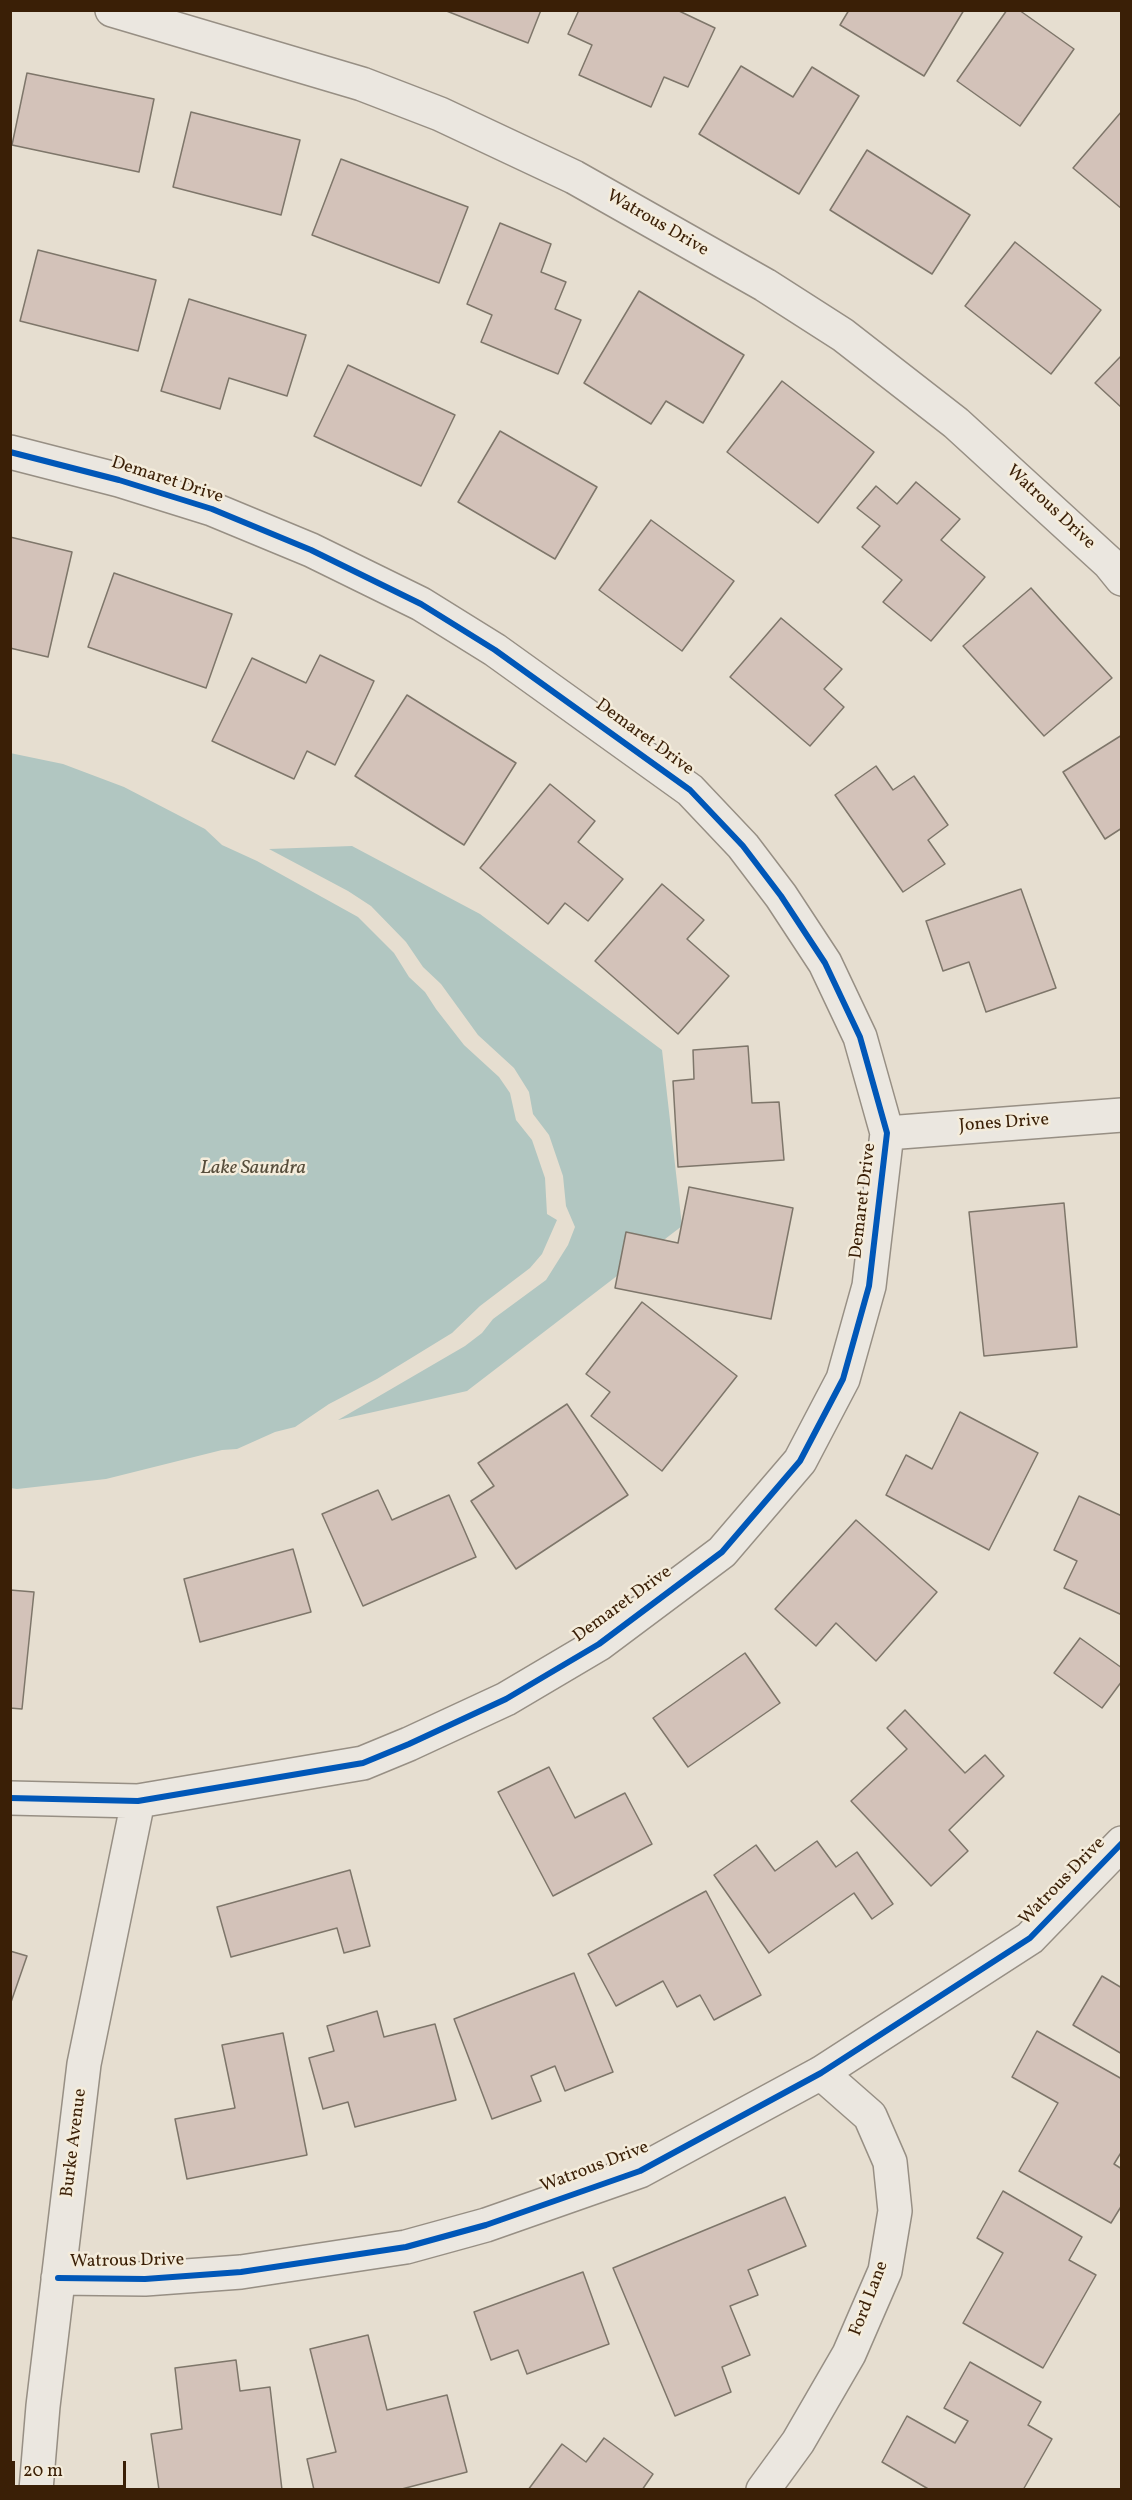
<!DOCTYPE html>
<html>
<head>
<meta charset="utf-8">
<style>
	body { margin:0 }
	#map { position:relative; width:1132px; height:2500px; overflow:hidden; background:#e6ded0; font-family:Vollkorn,serif }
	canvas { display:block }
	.frame { position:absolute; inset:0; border:12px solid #3a1f06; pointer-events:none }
	.scale { position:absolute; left:12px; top:2461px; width:114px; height:27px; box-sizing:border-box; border:3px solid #3a1f06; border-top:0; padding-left:8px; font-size:18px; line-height:21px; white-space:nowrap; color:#3a1f06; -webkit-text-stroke:4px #f4ecdb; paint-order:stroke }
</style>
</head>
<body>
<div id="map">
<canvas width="1132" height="2500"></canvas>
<div class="frame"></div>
<div class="scale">20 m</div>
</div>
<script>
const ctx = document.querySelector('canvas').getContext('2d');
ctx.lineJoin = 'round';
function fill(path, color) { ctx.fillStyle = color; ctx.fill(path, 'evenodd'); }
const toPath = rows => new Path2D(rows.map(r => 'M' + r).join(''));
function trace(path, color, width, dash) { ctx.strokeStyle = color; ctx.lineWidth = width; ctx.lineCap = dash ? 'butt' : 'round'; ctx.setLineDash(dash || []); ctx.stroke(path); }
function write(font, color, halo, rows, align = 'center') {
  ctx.font = font + ' Vollkorn,serif'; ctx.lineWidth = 5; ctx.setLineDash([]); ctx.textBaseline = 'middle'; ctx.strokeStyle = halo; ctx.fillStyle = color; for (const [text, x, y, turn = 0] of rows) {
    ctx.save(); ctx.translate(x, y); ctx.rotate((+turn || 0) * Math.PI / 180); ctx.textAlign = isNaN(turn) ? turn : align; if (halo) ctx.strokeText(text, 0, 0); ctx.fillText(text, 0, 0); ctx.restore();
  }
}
const water = toPath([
	[10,753,63,764,124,787,205,829,222,845,257,861,358,917,394,953,409,977,425,992,436,1009,464,1045,499,1077,510,1093,516,1120,532,1140,545,1178,547,1214,557,1220,542,1254,530,1268,480,1306,452,1333,377,1379,329,1404,295,1427,275,1432,237,1449,222,1450,106,1479,17,1489,10,1488],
	[352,846,480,914,662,1050,682,1226,467,1391,338,1420,465,1346,482,1333,493,1319,546,1280,568,1245,575,1227,566,1206,563,1176,549,1135,533,1114,529,1092,514,1068,478,1035,441,984,423,967,406,942,371,906,348,891,269,849]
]);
const building = toPath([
	[444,10,541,10,528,43,444,10],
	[579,10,677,10,715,28,688,87,664,77,651,107,579,75,592,45,568,34,579,10],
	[849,10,964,10,924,76,840,25,849,10],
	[1007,10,1019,10,1074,49,1020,126,957,81,1007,10],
	[741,66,793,97,812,67,859,96,799,194,699,134,741,66],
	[27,73,154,99,139,172,12,145,27,73],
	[1122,111,1122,209,1073,168,1122,111],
	[191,112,300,140,281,215,173,187,191,112],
	[867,150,970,215,932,274,830,210,867,150],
	[341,159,468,207,439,283,312,235,341,159],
	[500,223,551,244,541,272,566,282,555,309,581,320,558,374,481,342,492,315,467,304,500,223],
	[1015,242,1101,310,1051,374,965,306,1015,242],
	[38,250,156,280,138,351,20,321,38,250],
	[639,291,744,355,703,423,666,401,651,424,584,383,639,291],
	[189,299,306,335,287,396,229,378,220,409,161,391,189,299],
	[1122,355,1122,408,1095,383,1122,355],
	[348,365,455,415,421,486,314,436,348,365],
	[782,381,874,452,818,523,727,452,782,381],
	[500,431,597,487,555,559,458,502,500,431],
	[916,482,960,519,941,540,985,577,931,641,883,602,902,580,862,547,880,526,857,508,876,486,897,504,916,482],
	[651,520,734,581,682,651,599,590,651,520],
	[10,537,72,552,48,657,10,648,10,537],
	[114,573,232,614,206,688,88,647,114,573],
	[1031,588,1112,678,1044,736,963,646,1031,588],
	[781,618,842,669,824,689,844,707,810,746,730,677,781,618],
	[320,655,374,681,335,765,307,751,294,779,212,741,252,658,306,683,320,655],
	[407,695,516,763,464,845,355,776,407,695],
	[1122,735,1122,828,1105,839,1063,772,1122,735],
	[876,766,893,790,914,776,948,825,928,840,945,864,903,892,835,795,876,766],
	[550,784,595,821,578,842,623,879,588,921,565,903,548,924,480,868,550,784],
	[662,884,704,920,687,939,729,976,678,1034,595,961,662,884],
	[1021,889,1056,988,986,1012,969,962,943,971,926,921,1021,889],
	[748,1046,752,1103,779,1102,784,1160,678,1167,673,1081,694,1079,693,1050,748,1046],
	[689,1187,793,1208,771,1319,615,1288,626,1232,678,1243,689,1187],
	[1064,1203,1077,1347,984,1356,969,1212,1064,1203],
	[642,1302,737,1376,662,1471,591,1416,610,1392,586,1374,642,1302],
	[567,1404,628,1495,516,1569,471,1501,494,1486,478,1463,567,1404],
	[960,1412,1038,1453,989,1550,886,1495,906,1455,932,1469,960,1412],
	[378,1490,392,1520,449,1495,476,1557,363,1606,322,1514,378,1490],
	[1079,1496,1122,1516,1122,1615,1064,1588,1077,1561,1054,1550,1079,1496],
	[856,1520,937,1592,876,1661,836,1623,816,1646,775,1609,856,1520],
	[293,1549,311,1612,200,1642,184,1579,293,1549],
	[10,1590,34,1592,22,1709,10,1708,10,1590],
	[1080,1638,1122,1668,1122,1681,1102,1708,1054,1673,1080,1638],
	[745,1653,780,1703,688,1767,653,1718,745,1653],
	[905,1710,965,1773,985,1755,1004,1776,949,1830,968,1851,931,1886,851,1801,907,1749,887,1728,905,1710],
	[549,1767,575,1818,625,1793,652,1844,553,1896,498,1792,549,1767],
	[817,1841,836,1867,857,1852,893,1904,872,1919,854,1893,769,1953,714,1875,756,1845,775,1871,817,1841],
	[350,1870,370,1946,344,1953,337,1928,231,1957,217,1907,350,1870],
	[706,1891,761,1995,714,2020,700,1995,677,2007,663,1981,616,2006,588,1954,706,1891],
	[10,1951,27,1956,10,2005,10,1951],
	[574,1973,613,2072,565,2091,555,2066,531,2076,541,2101,492,2119,454,2019,574,1973],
	[1102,1976,1122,1988,1122,2054,1073,2025,1102,1976],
	[377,2011,384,2037,435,2024,456,2100,355,2127,348,2102,323,2109,309,2058,334,2051,327,2026,377,2011],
	[1037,2031,1122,2079,1122,2151,1114,2164,1122,2169,1122,2205,1111,2223,1019,2171,1058,2103,1012,2077,1037,2031],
	[283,2033,307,2155,187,2179,175,2119,235,2108,222,2045,283,2033],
	[1003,2191,1082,2237,1069,2260,1096,2275,1043,2368,963,2323,1003,2253,977,2238,1003,2191],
	[785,2197,806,2246,748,2270,758,2295,730,2306,750,2355,722,2367,731,2392,675,2416,613,2268,785,2197],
	[583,2272,609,2344,527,2374,518,2350,491,2360,474,2312,583,2272],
	[368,2335,387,2410,447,2395,467,2472,398,2490,314,2490,307,2459,336,2452,310,2349,368,2335],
	[236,2360,240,2391,270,2387,282,2490,159,2490,151,2434,182,2429,175,2368,236,2360],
	[970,2362,1041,2402,1028,2425,1052,2439,1023,2490,930,2490,882,2462,907,2416,955,2443,968,2421,944,2408,970,2362],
	[604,2438,653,2474,642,2490,528,2490,562,2444,586,2462,604,2438]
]);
const minor = toPath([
	[112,10,362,84,440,114,574,177,765,285,843,335,956,423,1109,563,1122,579],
	[10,452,119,480,212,509,311,550,421,604,495,650,690,790,743,846,781,896,825,963,860,1037,887,1133,869,1286,843,1379,800,1461,722,1552,599,1644,506,1699,409,1744,363,1763,138,1801,10,1798],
	[887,1133,1122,1115],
	[58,2278,145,2279,241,2272,406,2247,486,2225,640,2171,821,2073,1030,1938,1122,1843],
	[36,2490,43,2406,84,2064,138,1801],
	[763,2490,798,2442,849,2354,885,2271,895,2211,890,2162,870,2116,821,2073]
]);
const cycleway = toPath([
	[10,452,119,480,212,509,311,550,421,604,495,650,690,790,743,846,781,896,825,963,860,1037,887,1133,869,1286,843,1379,800,1461,722,1552,599,1644,506,1699,409,1744,363,1763,138,1801,10,1798],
	[58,2278,145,2279,241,2272,406,2247,486,2225,640,2171,821,2073,1030,1938,1122,1843]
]);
const streetNames = [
	["Watrous Drive",657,224,30],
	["Demaret Drive",167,481,18],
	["Watrous Drive",1050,508,43],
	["Demaret Drive",644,738,36],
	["Jones Drive",1004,1124,-4],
	["Demaret Drive",864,1201,-83],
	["Demaret Drive",623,1605,-36],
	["Watrous Drive",1063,1882,-46],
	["Burke Avenue",75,2143,-83],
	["Watrous Drive",595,2168,-21],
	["Watrous Drive",127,2262,-1],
	["Ford Lane",870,2299,-69]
];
const waterNames = [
	["Lake Saundra",253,1169]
];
fill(water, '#b1c6c1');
fill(building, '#d3c2b9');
trace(building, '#7e766a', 1.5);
trace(minor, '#978f84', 36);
trace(minor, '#ebe7e0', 33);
trace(cycleway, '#0057b8', 6);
write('18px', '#3a1f06', '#f4ecdb', streetNames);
write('italic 20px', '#574e3c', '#f4ecdb', waterNames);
</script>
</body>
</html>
